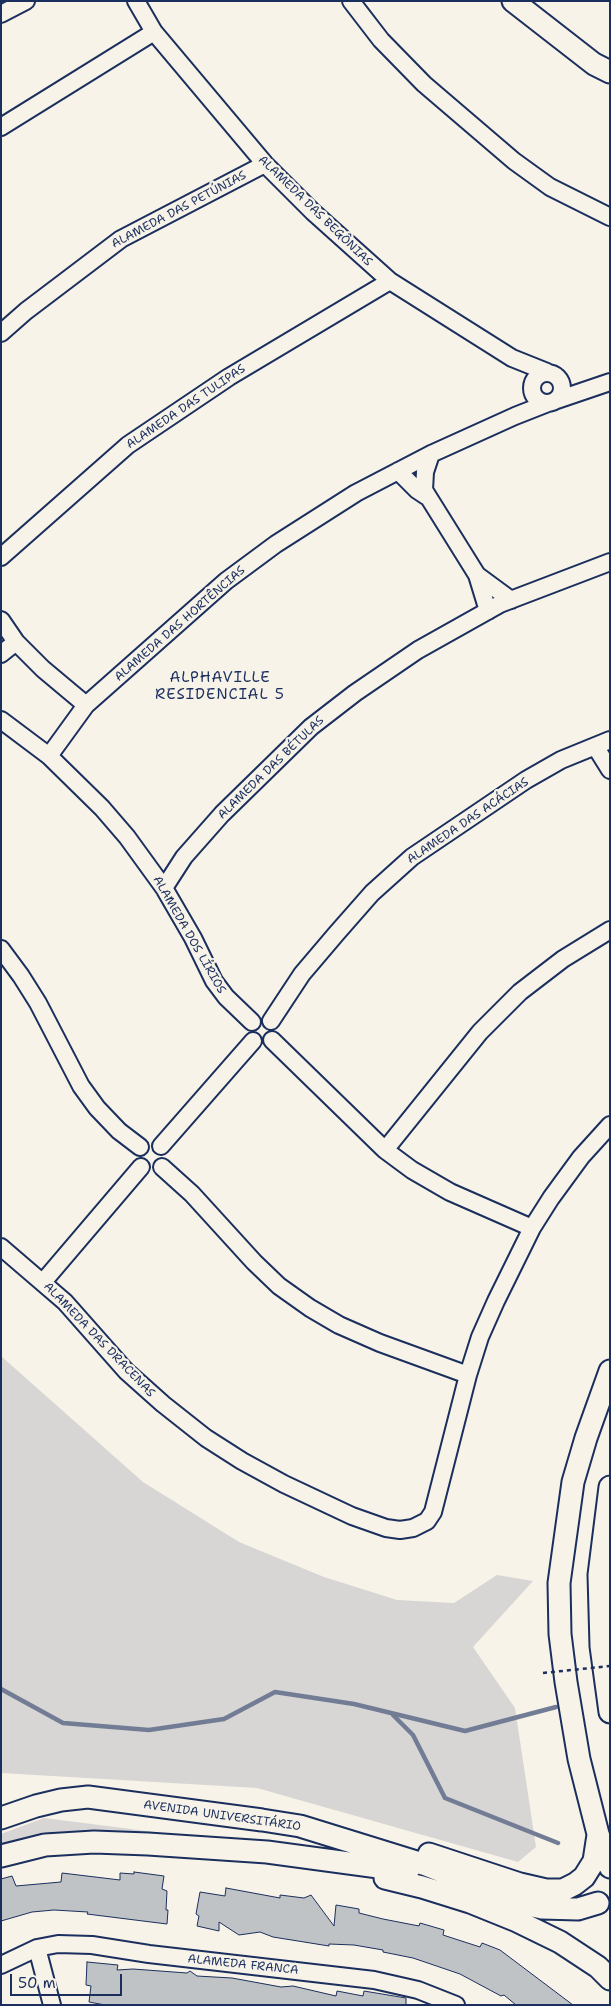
<!DOCTYPE html>
<html>
<head>
<meta charset="utf-8">
<style>
	body { margin:0 }
	#map { position:relative; width:611px; height:2006px; overflow:hidden; background:#f7f3e8; font-family:"Shantell Sans",sans-serif }
	canvas { display:block }
	.frame { position:absolute; inset:0; border:2px solid #1b2f5e; pointer-events:none }
	.scale { position:absolute; left:10px; top:1974px; width:112px; height:22px; box-sizing:border-box; border:2px solid #1b2f5e; border-top:0; padding-left:6px; font-size:15px; line-height:18px; white-space:nowrap; color:#1b2f5e; -webkit-text-stroke:4px #f7f3e8; paint-order:stroke }
</style>
</head>
<body>
<div id="map">
<canvas width="611" height="2006"></canvas>
<div class="frame"></div>
<div class="scale">50 m</div>
</div>
<script>
const ctx = document.querySelector('canvas').getContext('2d');
ctx.lineJoin = 'round';
function fill(path, color) { ctx.fillStyle = color; ctx.fill(path, 'evenodd'); }
const toPath = rows => new Path2D(rows.map(r => 'M' + r).join(''));
function trace(path, color, width, dash) { ctx.strokeStyle = color; ctx.lineWidth = width; ctx.lineCap = dash ? 'butt' : 'round'; ctx.setLineDash(dash || []); ctx.stroke(path); }
function write(font, color, halo, rows, align = 'center') {
  ctx.font = font + ' "Shantell Sans",sans-serif'; ctx.lineWidth = 4.5; ctx.setLineDash([]); ctx.textBaseline = 'middle'; ctx.strokeStyle = halo; ctx.fillStyle = color; for (const [text, x, y, turn = 0] of rows) {
    ctx.save(); ctx.translate(x, y); ctx.rotate((+turn || 0) * Math.PI / 180); ctx.textAlign = isNaN(turn) ? turn : align; if (halo) ctx.strokeText(text, 0, 0); ctx.fillText(text, 0, 0); ctx.restore();
  }
}
const green = toPath([
	[1,1356,143,1482,239,1542,324,1577,397,1600,454,1603,497,1575,533,1581,473,1647,515,1708,536,1847,518,1862,257,1788,1,1773],
	[44,1818,274,1847,1,1849,1,1834]
]);
const stream = toPath([
	[1,1689,63,1723,149,1730,224,1719,275,1692,354,1704,465,1731,556,1707],
	[393,1715,413,1735,445,1798,558,1843]
]);
const building = toPath([
	[134,1872,164,1876,162,1889,167,1891,166,1910,168,1910,167,1924,87,1914,88,1912,54,1910,32,1912,1,1921,1,1879,12,1876,16,1886,61,1882,62,1873,120,1880,120,1873,134,1874,134,1872],
	[226,1888,280,1898,280,1895,304,1898,311,1895,334,1926,336,1905,359,1909,359,1913,383,1919,419,1926,420,1923,444,1930,443,1935,480,1947,482,1943,500,1950,573,2005,516,2005,504,1995,501,1996,460,1974,413,1958,383,1952,383,1950,354,1945,329,1944,329,1946,273,1937,260,1932,239,1935,219,1922,219,1931,197,1926,199,1916,196,1914,200,1892,225,1896,226,1888],
	[87,1962,118,1965,117,1970,133,1969,187,1973,190,1971,197,1976,232,1978,281,1987,293,1986,336,1996,337,1991,363,1996,364,1991,406,1998,406,2005,105,2005,89,2002,91,1986,86,1985,87,1962]
]);
const minor = toPath([
	[136,1,154,32,265,164,313,212,390,281,512,358,547,372],
	[351,1,381,40,424,84,514,161,550,187,610,217],
	[1,14,26,1],
	[1,127,154,32],
	[1,333,26,311,121,239,265,164],
	'532 388a15 15 0 1 1 30 0a15 15 0 1 1-30 0Z',
	[557,400,610,382],
	[431,454,425,472,424,490,477,575,488,611],
	[398,471,417,490,426,496],
	[1,557,128,445,229,377,390,281],
	[477,575,511,600],
	[1,620,16,642,43,669,86,705],
	[1,654,16,642],
	[1,720,49,756,102,808,127,837,164,888,193,938,214,981,226,997,252,1022],
	[595,746,610,770],
	[49,756,86,705,226,581,276,544,356,493,431,454,515,416,548,403],
	[164,888,184,857,222,814,311,727,355,693,418,650,500,604,610,562],
	[1,949,21,976,38,1003,81,1086,97,1108,119,1131,140,1147],
	[271,1021,302,974,336,934,372,893,412,857,526,780,561,760,610,740],
	[272,1040,385,1150,412,1170,450,1192,532,1228],
	[161,1146,253,1041],
	[385,1150,480,1032,520,992,563,959,610,930],
	[162,1167,192,1194,254,1262,279,1286,310,1308,339,1325,380,1343,468,1375],
	[1,1247,65,1302,126,1371,163,1404,206,1438,242,1461,284,1484,352,1516,386,1528,400,1530,413,1528,427,1521,433,1512,468,1375,480,1337,496,1301,532,1228,551,1198,581,1157,610,1125],
	[43,1282,141,1167],
	[37,1948,52,2005],
	[1,1965,37,1948,58,1944,92,1945,149,1954,374,1980,418,1990,456,2005]
]);
const major = toPath([
	[513,1,594,64,610,72],
	[610,1371,586,1438,573,1482,559,1583,560,1634,566,1682,579,1759,598,1834,610,1867],
	[610,1487,599,1575,601,1646,610,1712],
	[1,1818,36,1806,61,1800,88,1797,262,1820,300,1826,426,1865,524,1904,542,1908,578,1909,598,1903],
	[429,1854,520,1884,546,1890,563,1890,575,1884,584,1877,594,1861,598,1835],
	[1,1856,45,1845,94,1842,148,1844,267,1852,408,1871],
	[385,1878,422,1887,470,1902,517,1921,560,1942,598,1967,610,1979]
]);
const pathBridge = toPath([
	[543,1673,610,1666]
]);
const streetNames = [
	["ALAMEDA DAS PETÚNIAS",179,210,-28],
	["ALAMEDA DAS BEGÔNIAS",315,211,44],
	["ALAMEDA DAS TULIPAS",186,407,-34],
	["ALAMEDA DAS HORTÊNCIAS",180,624,-41],
	["ALAMEDA DAS BÉTULAS",271,768,-44],
	["ALAMEDA DAS ACÁCIAS",468,821,-34],
	["ALAMEDA DOS LÍRIOS",189,935,60],
	["ALAMEDA DAS DRACENAS",99,1340,46],
	["AVENIDA UNIVERSITÁRIO",222,1816,8],
	["ALAMEDA FRANCA",243,1965,6]
];
const quarterNames = [
	["ALPHAVILLE",220,678],
	["RESIDENCIAL 5",220,695]
];
fill(green, '#d7d6d4');
trace(stream, '#727c95', 4.5);
fill(building, '#c0c3c5');
trace(building, '#1b2f5e', 1);
trace(minor, '#1b2f5e', 20);
trace(major, '#1b2f5e', 25);
trace(minor, '#f7f3e8', 16);
trace(major, '#f7f3e8', 21);
trace(pathBridge, '#1b2f5e', 2.5, [4, 4]);
write('12px', '#1b2f5e', '#f7f3e8', streetNames);
ctx.letterSpacing = '1px';
write('15px', '#1b2f5e', '#f7f3e8', quarterNames);
ctx.letterSpacing = '0px';
</script>
</body>
</html>
